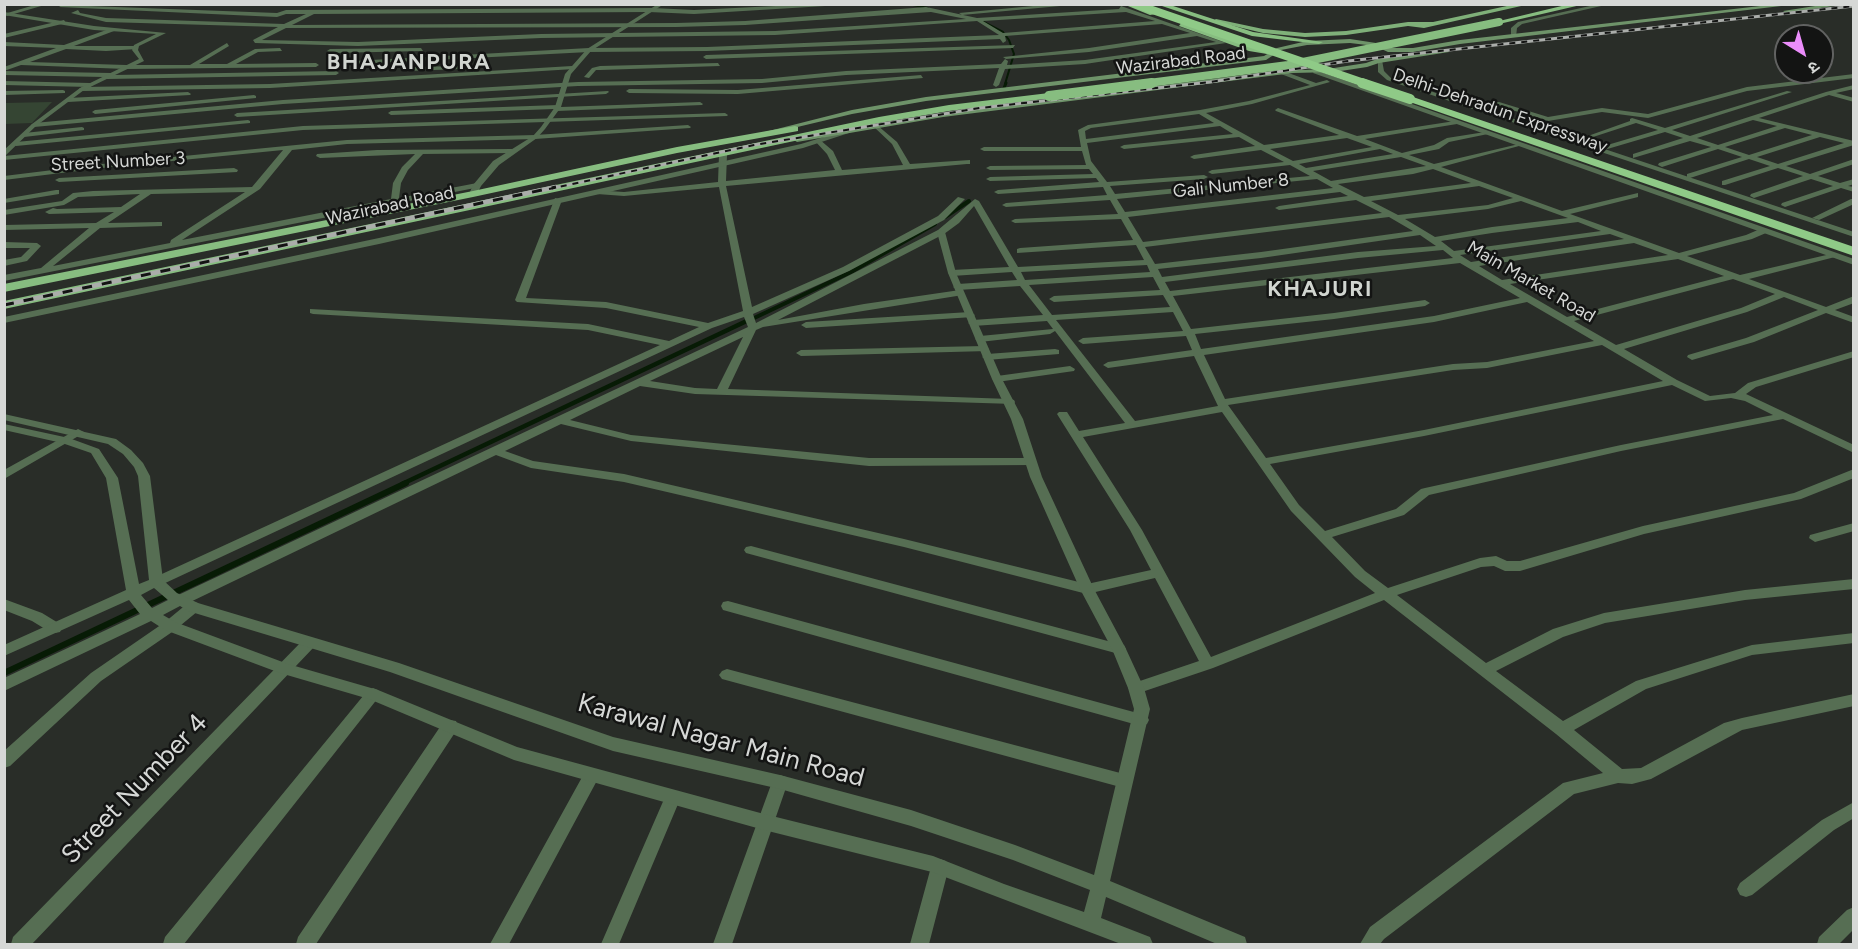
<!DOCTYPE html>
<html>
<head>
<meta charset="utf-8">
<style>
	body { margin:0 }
	#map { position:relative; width:1858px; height:949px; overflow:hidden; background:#292d28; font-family:Figtree,"Noto Sans Devanagari",sans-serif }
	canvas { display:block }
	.frame { position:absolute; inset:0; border:6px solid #d6d8d6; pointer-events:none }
	.north { position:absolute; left:1774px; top:24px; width:60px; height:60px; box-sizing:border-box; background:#131413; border:2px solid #616261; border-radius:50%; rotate:143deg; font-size:16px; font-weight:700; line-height:24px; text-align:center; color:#d6d8d6 }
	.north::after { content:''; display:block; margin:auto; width:21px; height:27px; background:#eb8dfb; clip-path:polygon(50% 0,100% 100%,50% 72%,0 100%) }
</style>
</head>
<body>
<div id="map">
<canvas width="1858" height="949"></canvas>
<div class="frame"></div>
<div class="north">उ</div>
</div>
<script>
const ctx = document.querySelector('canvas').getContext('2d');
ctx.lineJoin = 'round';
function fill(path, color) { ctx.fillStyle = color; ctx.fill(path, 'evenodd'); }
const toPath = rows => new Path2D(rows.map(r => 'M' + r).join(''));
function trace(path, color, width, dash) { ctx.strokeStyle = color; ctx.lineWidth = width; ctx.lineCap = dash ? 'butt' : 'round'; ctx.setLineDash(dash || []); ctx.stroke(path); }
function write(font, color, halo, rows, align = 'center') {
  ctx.font = font + ' Figtree,sans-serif'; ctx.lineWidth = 5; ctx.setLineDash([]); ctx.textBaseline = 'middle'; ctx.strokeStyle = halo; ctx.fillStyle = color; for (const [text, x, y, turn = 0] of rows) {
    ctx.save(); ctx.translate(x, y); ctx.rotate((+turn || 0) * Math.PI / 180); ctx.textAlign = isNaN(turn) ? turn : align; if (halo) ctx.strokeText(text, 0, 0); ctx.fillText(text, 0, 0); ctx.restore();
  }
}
const green = toPath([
	[52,102,32,123,5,124,5,103]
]);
const streamFar4 = toPath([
	[908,4,928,8],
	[978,19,1003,32,1009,40,1014,54,1005,84]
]);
const streamFar3 = toPath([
	[1004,88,1006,83]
]);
const streamFar2 = toPath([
	[945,217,969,201],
	[750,320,851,272,935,224]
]);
const streamFar1 = toPath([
	[402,484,753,318]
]);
const stream = toPath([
	[4,673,406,483]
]);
const minor = toPath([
	[38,4,48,4,7,16,4,14,38,4],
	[816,4,858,4,694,14,649,12,314,14,292,25,676,23,745,21,926,7,977,18,1119,9,1121,6,1226,43,1085,64,1005,69,999,85,996,87,993,85,999,68,846,75,762,83,578,86,475,92,283,104,34,127,31,125,34,123,283,100,475,88,578,82,762,79,846,71,1001,64,1005,59,1008,61,1007,65,1085,60,1216,42,1197,36,1089,52,1006,59,1003,57,1089,48,1190,33,1162,24,1005,36,1006,41,1003,43,1000,39,707,51,589,52,337,65,335,62,589,48,707,47,999,35,977,21,775,35,541,38,358,46,255,43,253,40,278,27,106,22,71,13,78,10,80,13,106,18,284,24,306,14,286,14,277,17,59,7,62,5,277,13,286,10,653,8,694,10,816,4],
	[931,12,966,19,775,31,541,34,358,42,262,40,286,28,676,27,745,25,931,12],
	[1126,12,1155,21,1003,33,983,21,1126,12],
	[1054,4,1082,4,962,15,959,13,1054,4],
	[1599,4,1610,4,1522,24,1517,28,1516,37,1511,36,1511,28,1518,22,1599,4],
	[1854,4,1854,7,1844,4,1854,4],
	[64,20,66,23,4,38,4,34,64,20],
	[112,28,114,31,74,46,135,46,137,49,106,51,66,49,30,62,126,65,190,65,227,43,229,46,199,64,227,64,255,49,280,48,282,51,258,52,236,64,316,63,319,65,316,67,126,69,21,65,4,71,4,67,56,48,4,46,4,42,64,45,112,28],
	[1015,45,1013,48,706,59,703,57,706,55,1015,45],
	[421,48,423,51,330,53,327,51,330,49,421,48],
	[718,63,720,66,600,70,596,70,589,78,584,77,592,68,600,66,718,63],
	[463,66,461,69,407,71,404,69,407,67,463,66],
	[572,66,574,69,270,88,82,91,79,89,82,87,270,84,572,66],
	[4,71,111,73,114,75,336,71,339,73,336,75,107,79,104,77,4,75,4,71],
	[1283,71,1316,83,1327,80,1330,82,1252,104,1206,113,1264,145,1339,135,1276,111,1275,110,1278,108,1357,136,1455,121,1457,122,1457,124,1365,139,1402,153,1434,145,1447,138,1485,132,1488,134,1449,142,1439,149,1409,155,1434,164,1519,144,1519,146,1441,167,1562,211,1638,193,1638,197,1570,214,1679,253,1746,235,1760,229,1766,229,1766,233,1752,239,1687,256,1740,275,1835,253,1835,257,1749,279,1826,307,1854,296,1854,303,1835,310,1854,317,1854,323,1826,313,1754,342,1692,360,1687,357,1688,355,1746,338,1818,310,1784,297,1747,312,1624,349,1677,380,1710,396,1735,393,1748,383,1854,351,1854,357,1756,387,1746,394,1854,445,1854,453,1783,419,1621,451,1429,495,1404,515,1332,537,1365,571,1388,588,1480,558,1496,556,1507,561,1520,561,1643,526,1794,493,1854,469,1854,478,1801,499,1644,534,1520,571,1505,571,1494,566,1481,567,1397,595,1486,663,1553,629,1604,613,1745,590,1854,579,1854,589,1745,600,1605,623,1563,637,1496,671,1563,721,1636,681,1752,645,1854,633,1854,643,1752,655,1646,689,1574,730,1622,769,1641,768,1724,723,1742,718,1854,694,1854,706,1742,730,1651,779,1632,784,1618,783,1574,794,1384,939,1380,944,1360,944,1370,927,1563,783,1603,773,1556,734,1384,600,1213,668,1136,694,1131,692,1128,688,1131,684,1199,661,1155,578,1087,594,904,547,624,482,531,468,496,455,184,605,174,605,172,601,174,597,748,327,744,317,712,328,161,585,156,587,151,585,149,582,151,579,660,345,588,330,313,314,310,313,310,309,588,324,669,341,699,327,606,308,517,302,515,300,555,198,562,200,526,298,606,302,708,323,743,311,719,187,624,196,597,194,594,194,594,190,624,192,718,182,719,155,723,153,727,155,726,181,835,170,827,154,815,141,819,139,833,151,842,170,903,165,892,144,874,127,877,125,897,142,910,164,970,160,970,164,967,164,726,186,752,307,843,267,938,216,958,197,965,199,944,220,849,271,753,314,756,323,938,230,975,199,979,201,1018,267,1144,260,1136,245,1017,253,1017,249,1020,248,1133,240,1121,219,1015,223,1011,221,1015,219,1118,214,1110,200,1006,207,1002,205,1006,203,1107,195,1103,187,998,194,994,192,998,190,1099,182,1096,178,990,181,986,179,990,177,1093,174,1089,169,990,170,986,168,990,166,1086,165,1082,151,984,151,980,149,984,147,1081,147,1078,130,1088,125,1200,110,1249,101,1310,85,1281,74,1283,71],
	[1199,114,1214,123,1086,139,1085,131,1091,128,1199,114],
	[1220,126,1233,134,1124,145,1120,147,1124,149,1239,137,1255,146,1194,155,1190,157,1194,159,1261,150,1284,162,1212,170,1208,172,1212,174,1290,165,1310,176,1115,194,1110,186,1204,179,1208,177,1204,175,1107,182,1091,161,1087,143,1220,126],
	[1347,138,1372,147,1293,161,1270,149,1347,138],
	[1380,149,1393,154,1306,168,1299,164,1380,149],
	[1401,157,1426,166,1331,181,1313,171,1401,157],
	[1433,169,1471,183,1364,197,1338,184,1413,174,1433,169],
	[1317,179,1333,188,1125,212,1117,199,1317,179],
	[1479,186,1513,198,1488,205,1398,215,1371,201,1479,186],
	[1340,192,1348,196,1279,206,1275,208,1279,210,1356,200,1382,213,1143,242,1128,217,1340,192],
	[1521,201,1568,218,1492,227,1435,237,1405,219,1488,209,1521,201],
	[974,206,1009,267,952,270,948,273,952,276,1012,272,1017,280,958,284,953,287,958,290,1020,286,1043,315,973,320,968,323,973,326,1047,321,1053,329,980,336,975,339,980,342,1050,334,1055,331,1125,423,1079,431,1067,412,1059,412,1057,414,1130,530,1151,570,1087,584,904,539,624,474,533,461,505,451,561,424,631,441,869,466,1034,465,1036,462,1034,459,1030,458,869,458,631,435,570,420,640,386,695,394,1014,404,1015,402,1014,400,1010,399,728,389,756,330,763,327,963,295,963,291,960,290,864,304,778,320,944,234,959,223,974,206],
	[1389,217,1413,231,1261,252,1155,264,1145,247,1389,217],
	[1578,222,1601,231,1454,251,1441,241,1492,233,1578,222],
	[1610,234,1624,239,1471,262,1460,255,1610,234],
	[1420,235,1436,246,1358,252,1162,277,1158,269,1261,258,1420,235],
	[1634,243,1668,255,1502,280,1479,266,1634,243],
	[1443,250,1453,258,1170,291,1165,282,1358,258,1443,250],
	[1678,259,1724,276,1567,317,1510,284,1678,259],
	[1460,263,1520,298,1434,316,1201,349,1195,334,1334,319,1425,306,1430,303,1425,300,1334,313,1191,329,1173,296,1460,263],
	[1147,265,1150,272,1025,280,1021,272,1147,265],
	[1153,277,1160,290,1054,296,1049,299,1054,302,1163,295,1170,307,1052,315,1029,285,1153,277],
	[1733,279,1775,294,1741,308,1616,345,1574,321,1733,279],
	[1527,302,1594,341,1487,362,1453,364,1225,399,1204,355,1434,322,1527,302],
	[1173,312,1183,331,1083,338,1078,341,1083,344,1186,336,1192,350,1108,362,1103,365,1108,368,1194,356,1218,406,1135,421,1056,320,1173,312],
	[743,337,717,389,695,388,650,381,743,337],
	[1602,345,1663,381,1424,430,1266,458,1228,405,1453,370,1487,368,1602,345],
	[1672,385,1705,401,1731,398,1745,401,1773,415,1621,445,1425,488,1421,489,1396,509,1325,531,1299,505,1270,464,1424,436,1672,385],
	[1222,412,1291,511,1355,577,1375,593,1211,657,1142,530,1083,437,1222,412],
	[1854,74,1854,78,1747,91,1648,118,1602,112,1548,121,1499,106,1470,109,1467,107,1499,102,1548,117,1602,108,1648,114,1747,87,1854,74],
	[921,75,923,78,738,94,629,93,626,91,629,89,738,90,921,75],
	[4,81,90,83,93,85,90,87,4,85,4,81],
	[1854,85,1854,89,1836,93,1854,98,1854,102,1829,95,1759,118,1854,141,1854,145,1786,166,1810,174,1854,159,1854,164,1818,176,1840,183,1854,179,1854,184,1848,186,1854,187,1854,192,1841,188,1785,207,1781,205,1782,203,1833,186,1811,179,1754,198,1750,196,1751,194,1803,176,1778,168,1725,185,1722,185,1722,181,1770,166,1749,159,1690,178,1687,178,1687,174,1742,157,1718,149,1662,167,1658,165,1659,163,1711,147,1690,141,1633,158,1633,154,1683,138,1665,132,1604,150,1604,146,1658,130,1636,123,1590,138,1585,137,1630,121,1630,119,1632,118,1665,128,1787,91,1792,92,1672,130,1690,136,1826,92,1854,85],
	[1753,120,1777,126,1718,145,1697,138,1753,120],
	[1785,128,1812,135,1749,155,1725,147,1785,128],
	[1820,137,1844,143,1778,164,1757,157,1820,137],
	[63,90,65,91,65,93,4,95,4,91,63,90],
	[608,91,609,92,606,94,237,117,234,115,237,113,608,91],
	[188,92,191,94,190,95,68,102,65,100,68,98,188,92],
	[254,95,256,96,256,98,95,114,92,112,95,110,254,95],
	[700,102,703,104,702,105,557,111,554,109,391,115,388,113,391,111,558,105,561,107,700,102],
	[725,113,728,115,727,116,303,130,4,160,4,156,303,126,725,113],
	[248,120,250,121,250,123,16,146,12,144,16,142,248,120],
	[688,125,691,127,690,128,535,139,347,144,292,150,260,189,182,240,391,199,393,183,402,167,415,154,320,158,316,156,317,154,377,150,512,149,516,151,512,153,423,154,408,170,401,183,399,198,477,183,481,185,480,187,4,281,4,275,41,268,89,228,4,230,4,225,96,223,114,212,49,214,45,212,53,208,57,209,121,207,140,194,78,197,64,205,4,215,4,210,62,201,73,193,93,191,252,187,283,150,102,168,4,180,4,176,102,164,347,140,535,135,688,125],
	[245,192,171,240,170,243,53,266,100,228,162,226,162,222,159,222,108,223,151,194,245,192],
	[82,127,84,128,84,130,24,137,21,135,24,133,82,127],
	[234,168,238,170,237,172,59,182,55,180,59,178,234,168],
	[56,190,59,190,59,194,4,203,4,199,56,190],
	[1851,199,1854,199,1854,204,1819,220,1812,218,1851,199],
	[4,242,37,243,41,246,27,261,4,266,4,260,21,257,30,248,4,248,4,242],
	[970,312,975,315,973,317,806,328,801,325,806,322,970,312],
	[984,346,989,349,988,351,801,356,796,353,801,350,984,346],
	[1055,349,1059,350,1059,354,987,360,982,357,987,354,1055,349],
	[1070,366,1075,369,1074,371,997,382,992,379,997,376,1070,366],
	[78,429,84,432,82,434,4,479,4,470,78,429],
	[1854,523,1854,531,1815,542,1809,538,1810,535,1854,523],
	[751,546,1119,644,1124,645,1126,649,1124,653,1119,654,746,553,744,550,746,547,751,546],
	[4,599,42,613,60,624,62,628,60,632,55,633,50,632,32,621,4,610,4,599],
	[728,601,1141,714,1147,716,1149,720,1147,724,1141,726,723,610,721,606,723,602,728,601],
	[193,602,198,603,200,607,198,611,175,630,101,681,10,766,4,768,4,751,91,673,165,622,188,603,193,602],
	[309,638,314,639,316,643,314,647,32,944,11,944,13,937,304,639,309,638],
	[727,669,1124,774,1130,776,1132,781,1130,786,1124,788,722,679,719,675,722,671,727,669],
	[373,688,378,690,381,694,378,698,184,944,163,944,165,937,368,690,373,688],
	[450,720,456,721,458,726,456,731,316,944,296,944,298,937,444,721,450,720],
	[592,768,598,770,600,775,509,944,490,944,586,770,592,768],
	[780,775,786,777,788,782,732,944,713,944,772,782,774,777,780,775],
	[673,790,679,792,681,797,619,944,601,944,665,797,667,792,673,790],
	[1854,802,1854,818,1834,830,1752,895,1746,897,1740,895,1737,889,1740,883,1822,820,1854,802],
	[940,859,946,861,949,867,929,944,910,944,931,867,934,861,940,859],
	[1854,907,1854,929,1839,944,1817,944,1819,937,1847,910,1854,907]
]);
const tertiary = toPath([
	[658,4,664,4,591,51,571,74,561,107,545,129,537,138,499,165,481,186,476,196,470,196,469,194,473,185,493,161,533,136,541,127,555,107,565,74,587,49,658,4],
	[4,12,94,26,166,33,139,46,138,50,144,61,84,90,36,126,4,157,4,150,32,124,80,88,139,59,132,50,134,45,156,34,94,30,4,15,4,12],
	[1378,60,1382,60,1384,71,1391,78,1854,232,1854,237,1387,80,1378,72,1378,60],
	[1315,70,1854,259,1854,265,1313,73,1315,70],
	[850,129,852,130,852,132,803,148,379,244,4,323,4,317,379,238,801,144,850,129],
	[938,230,945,232,956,273,1002,379,1023,419,1042,477,1094,589,1126,649,1144,688,1150,709,1110,881,1245,937,1247,944,1217,944,1106,897,1101,918,1150,937,1153,944,1121,944,932,872,764,830,514,760,369,699,280,673,165,630,151,621,4,691,4,678,140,614,129,600,4,656,4,645,126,590,106,478,91,453,62,443,4,430,4,424,69,438,99,449,118,478,139,584,149,580,138,476,134,467,123,454,108,444,4,420,4,414,116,439,131,450,143,463,150,476,163,580,177,593,198,603,399,663,613,737,780,775,911,810,1015,845,1094,875,1134,709,1128,688,1112,649,1080,589,1030,477,1011,419,992,379,948,273,937,232,938,230],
	[154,588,168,600,152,608,141,595,154,588],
	[180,606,188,611,390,672,613,751,780,789,911,826,1013,860,1090,890,1084,912,1004,884,933,856,764,814,517,747,378,690,288,664,175,622,163,615,180,606]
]);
const secondary = toPath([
	[1778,4,1798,4,1460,44,1413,52,1388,52,1375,46,1350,43,1307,45,1281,50,1266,60,926,101,852,114,768,134,765,132,852,110,926,97,1264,56,1277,48,1307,41,1350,39,1376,43,1389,48,1413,48,1460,40,1778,4],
	[1828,4,1847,4,1786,13,1783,11,1828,4],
	[1447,49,1449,52,1379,63,1367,67,1334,72,1293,73,943,117,797,142,794,140,943,113,1283,70,1286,68,1304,70,1334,68,1366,63,1386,56,1389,58,1447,49]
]);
const primary = toPath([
	[1516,4,1530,4,1424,28,1408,26,1346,35,1305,37,1263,33,1213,21,1216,19,1263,29,1305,33,1346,31,1408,22,1433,22,1516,4]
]);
const trunk = toPath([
	[1123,4,1134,4,1156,14,1150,15,1123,4],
	[1156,4,1167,4,1253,32,1323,42,1319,44,1252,36,1156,4],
	[1570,4,1585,4,1499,24,1495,22,1570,4],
	[1182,22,1254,47,1277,53,1273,55,1249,51,1179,26,1182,22],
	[1049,93,1052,94,1052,98,949,111,879,123,4,309,4,301,879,117,949,105,1049,93],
	[795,126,798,127,798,131,677,153,473,197,4,292,4,284,473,191,677,147,795,126]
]);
const motorway = toPath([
	[1407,97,1413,97,1854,247,1854,256,1407,101,1407,97]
]);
const railFar1 = toPath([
	[549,189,754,145,980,108,1210,82,1348,61,1854,6]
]);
const rail = toPath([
	[4,305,556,187]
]);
const trunkBridgeFar1 = toPath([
	[1141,84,1288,65,1499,22]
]);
const trunkBridge = toPath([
	[1049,96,1152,83]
]);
const motorwayBridgeFar1 = toPath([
	[1135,4,1367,84]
]);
const motorwayBridge = toPath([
	[1362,83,1410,99]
]);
const farStreetnames = [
	["Wazirabad Road",1181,61,-7],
	["Delhi-Dehradun Expressway",1500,111,19],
	["Street Number 3",118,162,-3],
	["Gali Number 8",1231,186,-6],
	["Wazirabad Road",390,206,-12],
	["Main Market Road",1531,282,30]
];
const farDistrictnames = [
	["BHAJANPURA",409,63],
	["KHAJURI",1320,290]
];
const nearStreetnames = [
	["Karawal Nagar Main Road",721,741,15],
	["Street Number 4",135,789,-46]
];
fill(green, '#354533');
trace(streamFar4, '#071b05', 2);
trace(streamFar3, '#071b05', 3);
trace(streamFar2, '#071b05', 4);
trace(streamFar1, '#071b05', 4.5);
trace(stream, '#071b05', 6);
fill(minor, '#566e53');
fill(tertiary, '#566e53');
fill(secondary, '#6e9369');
fill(primary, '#7fb079');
fill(trunk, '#87bd80');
fill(motorway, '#8fca87');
trace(railFar1, '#aaadaa', 3);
trace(rail, '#aaadaa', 4.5);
trace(railFar1, '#131413', 2, [6]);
trace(rail, '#131413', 3, [10]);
trace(trunkBridgeFar1, '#87bd80', 8);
trace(trunkBridge, '#87bd80', 10);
trace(motorwayBridgeFar1, '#8fca87', 8);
trace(motorwayBridge, '#8fca87', 10);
write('18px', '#d6d8d6', '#131413', farStreetnames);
ctx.letterSpacing = '1.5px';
write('bold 22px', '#d1d5d0', '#131413', farDistrictnames);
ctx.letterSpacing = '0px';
write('26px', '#d6d8d6', '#131413', nearStreetnames);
</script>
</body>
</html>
